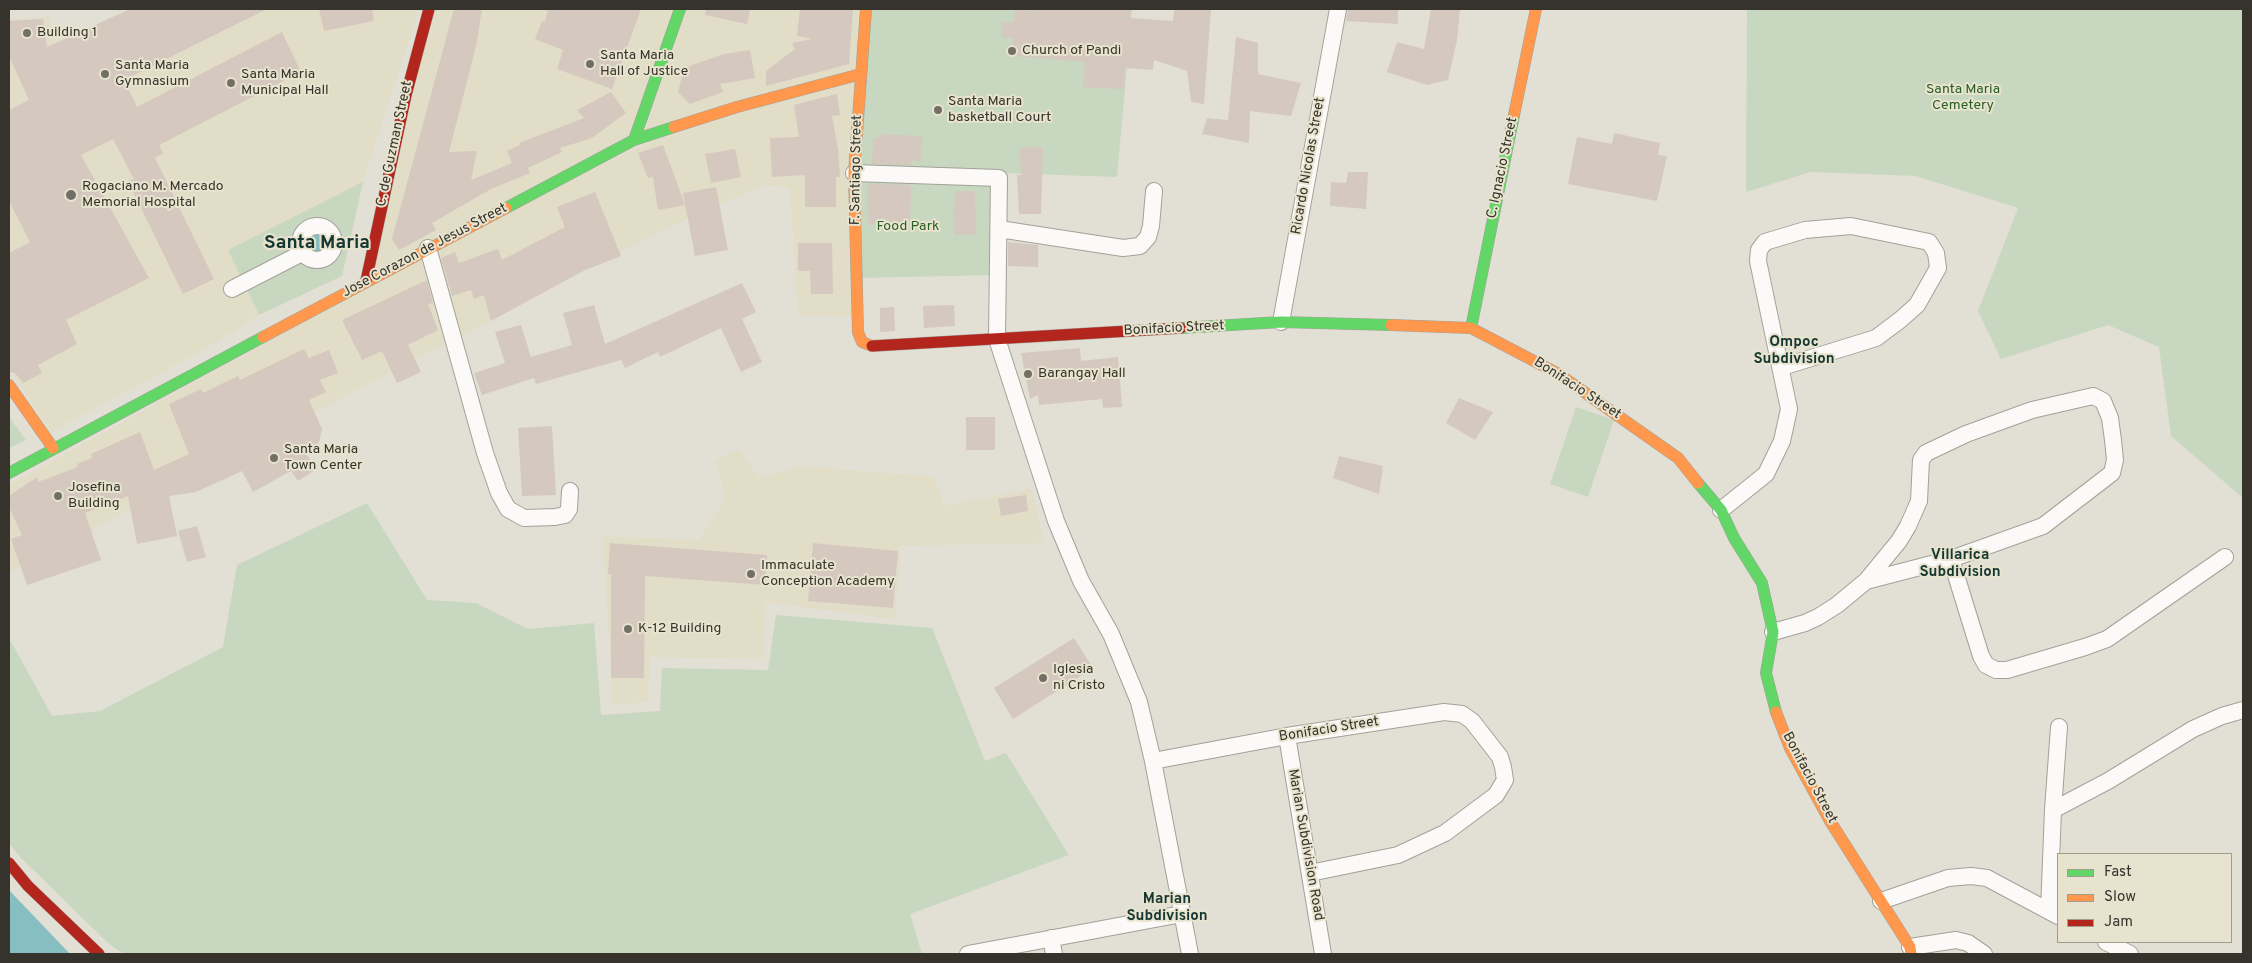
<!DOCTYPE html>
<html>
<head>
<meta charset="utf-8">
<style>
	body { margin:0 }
	#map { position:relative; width:2252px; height:963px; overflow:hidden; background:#e2e0d4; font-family:Overpass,sans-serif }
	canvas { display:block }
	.frame { position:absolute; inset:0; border:10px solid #35332b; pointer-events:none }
	.legend { position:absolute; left:2057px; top:853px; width:175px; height:90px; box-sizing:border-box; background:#e8e3ce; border:1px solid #a09d8d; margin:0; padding:6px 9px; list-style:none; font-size:15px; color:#35332b }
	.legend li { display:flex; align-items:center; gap:10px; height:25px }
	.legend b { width:25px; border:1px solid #a09d8d }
</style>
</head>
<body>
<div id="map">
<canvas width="2252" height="963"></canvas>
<div class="frame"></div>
<ul class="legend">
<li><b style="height:6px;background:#63d668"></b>Fast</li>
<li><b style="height:6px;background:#ff974d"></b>Slow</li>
<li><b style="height:6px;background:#b3261e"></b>Jam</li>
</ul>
</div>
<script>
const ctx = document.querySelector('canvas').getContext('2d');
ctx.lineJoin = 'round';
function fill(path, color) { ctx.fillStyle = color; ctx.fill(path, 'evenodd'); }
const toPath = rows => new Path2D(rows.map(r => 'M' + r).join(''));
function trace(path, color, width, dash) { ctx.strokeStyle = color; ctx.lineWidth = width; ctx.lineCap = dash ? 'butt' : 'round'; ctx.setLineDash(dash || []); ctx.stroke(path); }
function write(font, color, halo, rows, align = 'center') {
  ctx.font = font + ' Overpass,sans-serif'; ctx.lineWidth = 4; ctx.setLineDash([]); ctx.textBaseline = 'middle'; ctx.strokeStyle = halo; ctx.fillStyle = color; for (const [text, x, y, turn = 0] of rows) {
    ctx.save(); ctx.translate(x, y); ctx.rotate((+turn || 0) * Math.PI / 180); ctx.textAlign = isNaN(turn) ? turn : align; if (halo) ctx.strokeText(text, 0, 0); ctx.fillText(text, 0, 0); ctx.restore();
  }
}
const built = toPath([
	[130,9,419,9,363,182,342,276,259,315,207,348,51,432,9,368,9,20,48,17,58,42],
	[432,9,676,9,633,136,368,274],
	[683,9,863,9,855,69,643,137],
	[861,74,858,317,798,315,790,188,763,185,656,233,9,573,9,485,492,218,648,143],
	[739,450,760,478,799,466,934,477,944,506,1031,489,1044,543,900,546,895,619,765,602,763,659,650,657,648,702,613,705,603,536,699,540,726,498,715,460]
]);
const green = toPath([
	[869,9,1132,9,1117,177,859,168],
	[1747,9,2243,9,2243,498,2171,436,2159,347,2108,325,2001,359,1978,311,2018,208,1916,176,1811,172,1746,192],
	[859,177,996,178,998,275,857,278],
	[363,182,342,276,259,315,228,250],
	[1576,407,1614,420,1588,497,1550,484],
	[9,417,26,440,9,448],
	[367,503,427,600,476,603,528,629,594,623,601,715,660,711,662,668,768,670,776,615,932,628,985,761,1006,753,1069,855,910,914,922,954,124,954,109,944,21,858,9,843,9,638,52,716,100,711,223,647,237,565]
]);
const water = toPath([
	'305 245a11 11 0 1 1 22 0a11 11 0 1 1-22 0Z',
	[9,890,70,954,9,954]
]);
const building = toPath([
	[130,9,267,9,124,80,137,107,282,32,301,72,159,145,163,153,155,158,214,279,183,294,128,181,134,179,113,139,81,155,149,278,66,320,77,344,38,365,42,373,23,383,15,373,9,372,9,253,30,242,9,201,9,110,29,100,9,56,9,21,43,19,47,47],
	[319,9,372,9,374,21,324,31],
	[454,9,482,9,476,46,449,152,477,151,471,180,512,163,507,151,520,145,519,143,584,118,577,110,611,92,626,113,592,138,560,148,562,152,528,168,530,173,491,189,432,223,436,230,399,250,392,239],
	[548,9,641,9,612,89,557,69,563,50,535,39,542,21,545,22],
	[706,9,750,9,747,24,705,15],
	[800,9,853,9,849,64,766,86,766,71,795,49,792,43,812,39,797,36],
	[1034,9,1131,9,1130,18,1173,21,1174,9,1211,9,1204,104,1191,102,1187,71,1154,60,1153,70,1125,68,1124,89,1083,87,1085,62,1012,56,1013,38,1001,37,1002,22,1014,23,1015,10,1034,11],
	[1348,9,1398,9,1398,24,1346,21],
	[1431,9,1460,9,1457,40,1448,80,1427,85,1387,72,1397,42,1424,49],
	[1236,37,1258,43,1258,74,1301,83,1291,116,1250,111,1249,143,1202,134,1207,118,1228,120],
	[750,50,755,78,720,84,723,92,690,104,678,92,684,68,724,54],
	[837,94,840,115,832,116,838,150,840,177,836,177,836,207,805,207,805,175,772,177,770,138,799,137,794,105],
	[1614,133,1660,143,1658,155,1667,156,1657,201,1568,184,1577,137,1612,144],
	[878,134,922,136,921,162,912,161,911,165,872,164,873,138,878,138],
	[663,145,685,205,658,210,653,177,648,178,638,153],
	[1043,147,1041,214,1019,214,1017,175,1021,175,1019,148],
	[735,149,741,177,711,183,705,154],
	[1348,172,1368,172,1366,209,1330,206,1331,182,1346,183],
	[871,184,911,185,910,221,896,222,896,225,868,224,867,185],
	[716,187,728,250,695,256,683,193],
	[955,191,975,191,976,234,954,235,953,205,955,205],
	[595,192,621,256,585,270,491,321,484,295,474,299,471,290,452,296,441,258,455,252,459,263,498,249,502,260,565,227,557,207],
	[1008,242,1038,245,1038,267,1008,266],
	[798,243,832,243,833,294,811,294,810,271,798,271],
	[427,280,433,303,428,304,438,330,408,345,421,372,397,383,382,351,362,360,342,320],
	[742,283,756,312,742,319,762,362,741,372,721,328,660,357,658,352,625,368,621,360,536,384,534,378,482,395,474,373,505,363,495,332,521,325,531,357,572,345,563,313,594,305,605,344],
	[954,305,955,326,924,328,923,306],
	[894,307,895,331,880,332,880,308],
	[1080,348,1081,361,1118,357,1122,407,1103,408,1102,399,1039,405,1038,395,1030,399,1021,353],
	[304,349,309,358,329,350,338,373,320,380,326,392,309,400,322,429,319,442,306,454,317,469,298,481,291,471,253,492,242,471,196,492,169,496,177,536,137,544,128,496,85,513,101,560,27,585,11,539,22,535,9,507,9,496,37,477,38,482,78,467,77,464,92,458,91,454,140,432,154,470,189,454,169,404,201,389,203,393,238,376,240,380],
	[1459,398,1493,412,1475,440,1446,423],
	[966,417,995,417,995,450,966,450],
	[552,426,556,495,522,496,518,428],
	[1339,456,1383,466,1379,494,1333,478],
	[1026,495,1028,511,1001,516,998,499],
	[197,526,206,557,187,562,178,531],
	[610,543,767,555,765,585,645,576,644,678,611,678,611,574,608,574],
	[813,543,898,551,893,608,808,601],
	[1074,638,1093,668,1013,719,994,688]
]);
const street = toPath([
	[854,173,999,178,997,339,1056,521,1081,581,1111,634,1139,702,1153,761,1190,954],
	'300 243a17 17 0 1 1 34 0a17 17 0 1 1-34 0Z',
	[999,229,1123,248,1140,246,1148,237,1151,226,1154,191],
	[428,248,485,453,499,493,508,509,524,518,555,517,565,515,569,509,570,491],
	[232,289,302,253],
	[1281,322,1338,9],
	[1721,510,1766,474,1782,441,1789,409,1758,261,1759,250,1765,242,1805,230,1851,226,1929,242,1936,253,1938,268,1917,305,1900,320,1876,338,1782,367],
	[1951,559,1981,656,1986,665,1996,670,2007,670,2085,647,2107,639,2225,557],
	[1773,632,1805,623,1818,617,1837,605,1866,581,1899,541,1908,526,1919,501,1921,460,1926,453,1966,434,2032,410,2093,396,2103,401,2110,418,2113,440,2115,460,2112,473,2043,526,1951,559,1866,581],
	[1287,736,1323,954],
	[1153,761,1287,736,1444,712,1462,714,1472,721,1500,757,1503,767,1505,780,1496,795,1445,833,1398,855,1310,873],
	[2053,810,2059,727],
	[1881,901,1948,878,1971,876,1987,878,2058,916],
	[2049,911,2053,810,2108,781,2193,729,2222,716,2243,710],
	[1051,938,1054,954],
	[2106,942,2130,954],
	[1910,947,1956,940,1968,943,1984,954],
	[968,954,1182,914]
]);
const fast = toPath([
	[634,140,680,9],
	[506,208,634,140,674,127],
	[1181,328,1281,322,1391,325],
	[1471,328,1514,115],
	[9,473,263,337],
	[1698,483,1721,510,1734,538,1762,583,1773,632,1766,673,1776,712]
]);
const slow = toPath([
	[866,9,854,173,858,332,862,342,872,346],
	[1514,115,1536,9],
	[674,127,737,107,861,74],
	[1391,325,1471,328,1557,373,1678,458,1698,483],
	[263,337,506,208],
	[9,385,53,448],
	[1776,712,1790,748,1830,821,1910,947,1911,954]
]);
const jam = toPath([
	[366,281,406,95,429,9],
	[872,346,1181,328],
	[9,863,28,886,99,954]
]);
const markers = [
	[27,33,5,"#727066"],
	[1012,51,5,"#727066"],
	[590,64,5,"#727066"],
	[105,74,5,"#727066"],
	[231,83,5,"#727066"],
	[938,110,5,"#727066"],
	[71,195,6,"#727066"],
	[1028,374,5,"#727066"],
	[274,458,5,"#727066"],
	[58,496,5,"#727066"],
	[751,574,5,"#727066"],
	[628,629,5,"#727066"],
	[1043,678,5,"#727066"]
];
const poiNames = [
	["Building 1",37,33],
	["Church of Pandi",1022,51],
	["Santa Maria",600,56],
	["Hall of Justice",600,72],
	["Santa Maria",115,66],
	["Gymnasium",115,82],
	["Santa Maria",241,75],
	["Municipal Hall",241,91],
	["Santa Maria",948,102],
	["basketball Court",948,118],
	["Rogaciano M. Mercado",82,187],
	["Memorial Hospital",82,203],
	["Barangay Hall",1038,374],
	["Santa Maria",284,450],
	["Town Center",284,466],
	["Josefina",68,488],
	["Building",68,504],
	["Immaculate",761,566],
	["Conception Academy",761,582],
	["K-12 Building",638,629],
	["Iglesia",1053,670],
	["ni Cristo",1053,686]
];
const parkNames = [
	["Santa Maria",1963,90],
	["Cemetery",1963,106],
	["Food Park",908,227]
];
const streetNames = [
	["C. de Guzman Street",395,144,-78],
	["Ricardo Nicolas Street",1309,166,-80],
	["C. Ignacio Street",1503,168,-78],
	["F. Santiago Street",857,170,-89],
	["Jose Corazon de Jesus Street",425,251,-28],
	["Bonifacio Street",1174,329,-3],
	["Bonifacio Street",1577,389,33],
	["Bonifacio Street",1329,730,-9],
	["Bonifacio Street",1809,778,62],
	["Marian Subdivision Road",1305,845,80]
];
const neighbourhoodNames = [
	["Ompoc",1794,343],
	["Subdivision",1794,360],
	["Villarica",1960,556],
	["Subdivision",1960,573],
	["Marian",1167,900],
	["Subdivision",1167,917]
];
const districtNames = [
	["Santa Maria",317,244]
];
fill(built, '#e1ddc7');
fill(green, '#c8d7bf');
fill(water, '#86bec2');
fill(building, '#d5c8bf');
trace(street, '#a3a198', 18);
trace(fast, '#a3a198', 12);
trace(slow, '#a3a198', 12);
trace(jam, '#a3a198', 12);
trace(street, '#fbfaf9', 16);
trace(fast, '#63d668', 11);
trace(slow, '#ff974d', 11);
trace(jam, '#b3261e', 11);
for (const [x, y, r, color] of markers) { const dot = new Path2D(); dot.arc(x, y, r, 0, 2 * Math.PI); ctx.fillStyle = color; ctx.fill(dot); trace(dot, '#e8e3ce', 2); }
write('14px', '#35332b', '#e8e3ce', poiNames, 'left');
write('14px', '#276022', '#e8e3ce', parkNames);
write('14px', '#35332b', '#e8e3ce', streetNames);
write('bold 15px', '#153732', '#e8e3ce', neighbourhoodNames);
write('bold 19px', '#153732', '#e8e3ce', districtNames);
</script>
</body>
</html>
